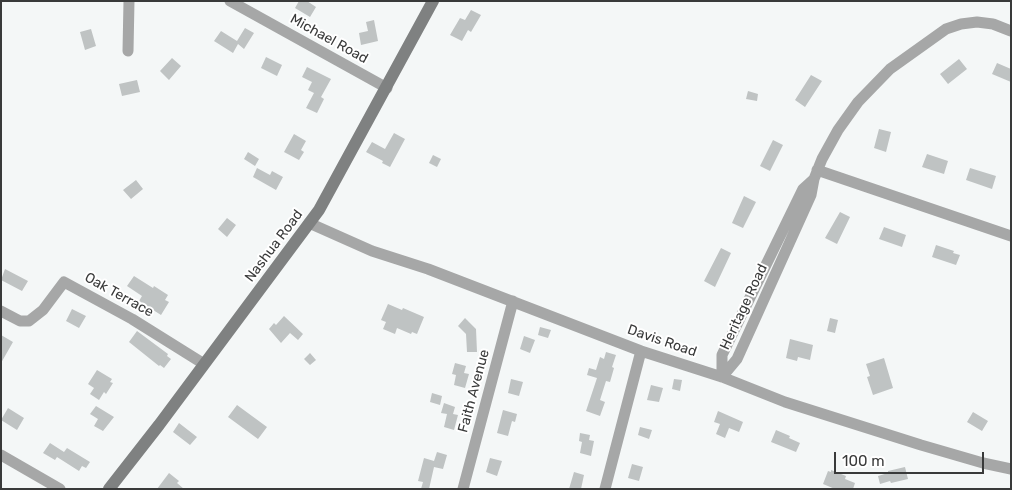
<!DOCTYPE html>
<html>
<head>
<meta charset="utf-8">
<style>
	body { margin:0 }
	#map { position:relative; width:1012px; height:490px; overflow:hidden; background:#f4f7f7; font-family:Rubik,sans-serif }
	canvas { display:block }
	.frame { position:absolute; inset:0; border:2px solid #393a3a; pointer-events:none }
	.scale { position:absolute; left:834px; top:452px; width:150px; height:22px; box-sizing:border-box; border:2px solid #393a3a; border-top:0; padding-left:6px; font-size:15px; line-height:18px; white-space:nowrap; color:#393a3a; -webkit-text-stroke:4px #fff; paint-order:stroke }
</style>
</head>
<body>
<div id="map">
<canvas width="1012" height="490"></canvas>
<div class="frame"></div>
<div class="scale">100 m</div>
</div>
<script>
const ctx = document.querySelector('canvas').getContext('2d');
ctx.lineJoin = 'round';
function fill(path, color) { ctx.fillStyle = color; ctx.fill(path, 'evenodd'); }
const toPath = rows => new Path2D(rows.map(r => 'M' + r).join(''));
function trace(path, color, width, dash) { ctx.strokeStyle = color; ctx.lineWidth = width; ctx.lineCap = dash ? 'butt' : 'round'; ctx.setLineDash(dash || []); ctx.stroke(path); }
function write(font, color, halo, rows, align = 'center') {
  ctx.font = font + ' Rubik,sans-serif'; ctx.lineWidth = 4; ctx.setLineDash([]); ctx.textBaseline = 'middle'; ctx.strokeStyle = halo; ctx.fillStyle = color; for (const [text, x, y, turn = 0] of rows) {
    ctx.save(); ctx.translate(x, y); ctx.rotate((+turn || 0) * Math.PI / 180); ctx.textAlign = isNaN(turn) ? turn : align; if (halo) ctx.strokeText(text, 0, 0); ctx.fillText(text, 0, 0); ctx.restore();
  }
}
const building = toPath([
	[299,1,307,1,316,7,310,17,295,8],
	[471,10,481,15,471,32,468,30,462,41,450,35,460,18,465,20],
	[374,20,378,41,361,45,359,33,368,31,366,22],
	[245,28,254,33,244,49,238,44,233,53,214,41,221,31,237,41],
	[91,29,96,46,85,50,80,32],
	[266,57,282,65,277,76,261,68],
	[172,58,181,66,169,80,160,71],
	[959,59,967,69,948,84,940,74],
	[997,63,1011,69,1011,82,992,74],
	[307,67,331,79,321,97,324,99,317,113,306,108,314,93,308,90,312,82,302,77],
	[811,75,822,81,805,107,795,100],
	[137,80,140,92,122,96,119,84],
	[748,91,758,94,757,101,746,99],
	[879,129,891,132,886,152,874,148],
	[394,133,405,139,390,167,382,163,383,161,366,152,372,142,385,149],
	[294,134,306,141,301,150,304,152,299,160,284,152],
	[773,140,783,145,770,171,760,166],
	[248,152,259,159,255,166,244,159],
	[927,154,948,161,944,174,922,167],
	[433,155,441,159,437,167,429,163],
	[257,168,270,175,272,171,283,177,276,190,253,177],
	[970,168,996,176,992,189,966,180],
	[136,180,143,189,131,199,123,190],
	[744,196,756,202,743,228,732,223],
	[840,212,850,217,837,244,825,238],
	[227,218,236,225,227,237,218,229],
	[884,227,906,235,902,247,879,239],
	[936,245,954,251,953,253,960,255,956,265,932,257],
	[721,248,731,253,715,287,704,281],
	[5,269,28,281,22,291,1,280],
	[134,276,153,288,154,286,168,295,165,300,169,302,161,315,139,301,142,296,127,286],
	[388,304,402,310,403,308,424,317,417,334,412,332,411,334,397,328,395,334,383,329,386,322,381,320],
	[72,309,86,316,79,328,66,321],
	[284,316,303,334,298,340,290,333,281,343,269,329,274,323,276,325],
	[465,318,476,329,477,352,467,352,466,334,458,326],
	[830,318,838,320,835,333,827,331],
	[540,327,551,330,548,338,538,335],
	[137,331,168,354,167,356,171,359,164,368,160,365,159,366,129,342],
	[1,335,13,342,1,363],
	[524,336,535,340,530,353,520,349],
	[790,339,813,345,810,360,798,357,797,361,786,358],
	[606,352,616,355,612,367,614,368,610,382,606,381,600,400,605,402,600,416,586,411,597,378,587,375,589,368,596,370,600,357,604,359],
	[310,353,316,360,310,365,304,359],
	[884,358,893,388,873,395,867,377,870,376,866,364],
	[455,363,466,366,464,373,469,374,465,388,454,385,456,375,452,374],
	[97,370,112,379,110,382,113,383,106,394,104,392,99,400,90,394,94,388,88,384],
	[511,379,523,382,519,396,508,393],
	[674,379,682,380,680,391,672,389],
	[651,385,663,388,659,402,647,400],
	[432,393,442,396,440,405,430,402],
	[444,403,455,407,453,414,458,415,454,430,444,427,447,414,441,413],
	[237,405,267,427,258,439,228,417],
	[96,406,114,417,103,431,94,426,98,419,90,414],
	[8,408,24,418,17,430,1,420],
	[503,410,517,414,515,422,512,421,508,436,497,433],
	[718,411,743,422,739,432,729,428,725,438,716,434,720,424,714,422],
	[973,412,988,421,982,431,967,422],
	[179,423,197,437,190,445,173,432],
	[640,427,652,430,649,439,638,435],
	[776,430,790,436,789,438,800,443,796,452,771,442],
	[580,433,590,435,589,440,594,441,591,456,580,453,582,442,579,441],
	[50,443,64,452,67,448,90,462,86,468,82,466,79,471,57,457,55,460,43,453],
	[437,452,447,455,443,469,434,467,429,489,421,489,423,482,418,481,424,458,434,461],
	[490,458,502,461,497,476,486,472],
	[632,464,643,467,639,481,628,478],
	[905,467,908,479,891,483,890,481,880,484,878,476,888,473,888,471],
	[831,470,846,476,845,479,855,483,853,489,835,489,823,484,828,471,831,472],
	[574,472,584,475,581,489,569,489],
	[169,473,179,481,177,483,184,489,157,489]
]);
const minor = toPath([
	[230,1,387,88],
	[128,51,129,1],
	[817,170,1011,236],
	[309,223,372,251,428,269,641,351,722,377,785,402,921,445,983,463,1011,469],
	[1,311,20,321,29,321,43,310,64,282,132,319,204,364],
	[722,377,737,359,811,195,814,179,822,159,838,130,858,102,890,69,946,29,961,24,977,22,993,24,1011,31],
	[722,377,722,355,803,189,814,179],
	[1,455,60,489],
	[463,489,513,301],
	[605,489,641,351]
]);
const secondary = toPath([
	[109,489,159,425,319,210,433,1]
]);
const streetNames = [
	["Michael Road",329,39,29],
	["Nashua Road",274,246,-53],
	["Oak Terrace",119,295,29],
	["Heritage Road",744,307,-65],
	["Davis Road",662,341,19],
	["Faith Avenue",474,391,-75]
];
fill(building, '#bfc3c3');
trace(minor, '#a6a7a7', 11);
trace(secondary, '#7f8181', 12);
write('14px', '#393a3a', '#fff', streetNames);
</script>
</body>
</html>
